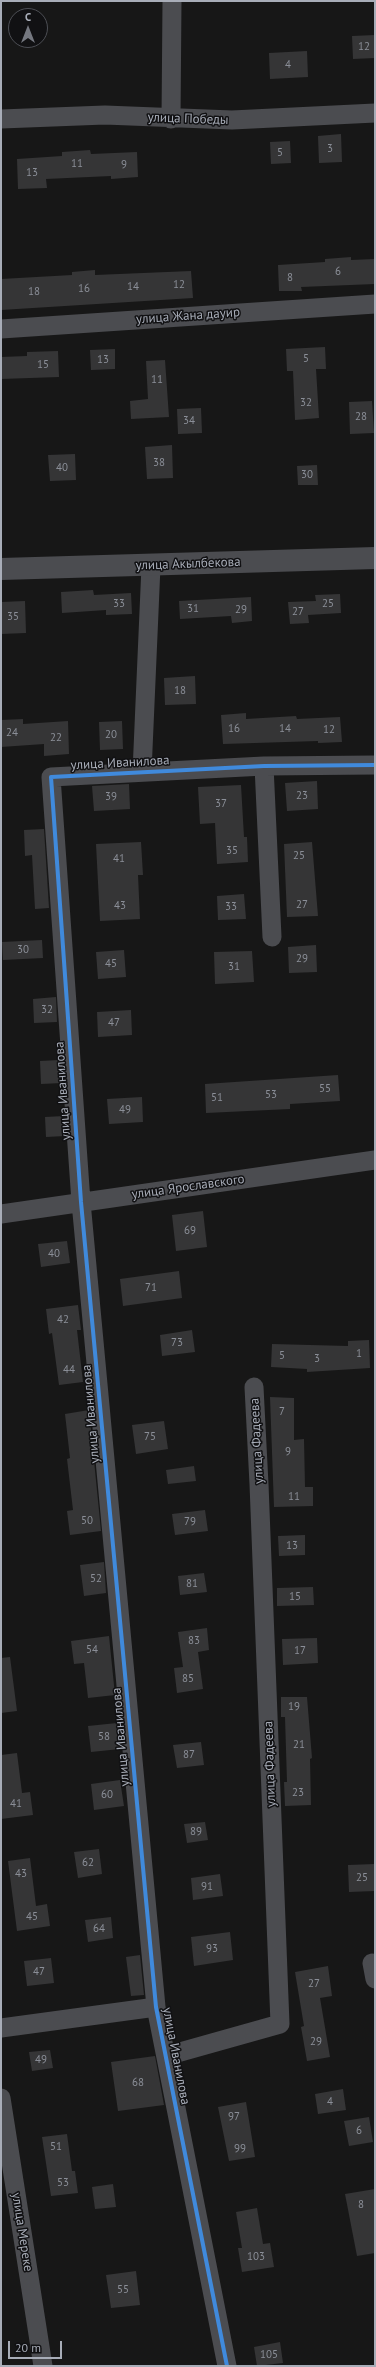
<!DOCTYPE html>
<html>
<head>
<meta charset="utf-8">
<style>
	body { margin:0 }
	#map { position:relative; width:376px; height:2367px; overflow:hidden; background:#171717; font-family:"PT Sans",sans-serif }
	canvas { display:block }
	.frame { position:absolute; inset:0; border:2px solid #a8adb8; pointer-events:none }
	.north { position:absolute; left:8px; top:8px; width:40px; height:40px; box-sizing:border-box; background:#111113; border:1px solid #4d4f55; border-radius:50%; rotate:0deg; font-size:11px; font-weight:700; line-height:16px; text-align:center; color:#a8adb8 }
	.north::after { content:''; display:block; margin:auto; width:14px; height:18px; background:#757880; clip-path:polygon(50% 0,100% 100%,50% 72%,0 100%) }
	.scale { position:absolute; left:8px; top:2341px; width:54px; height:18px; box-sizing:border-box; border:2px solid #a8adb8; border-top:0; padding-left:5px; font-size:12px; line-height:14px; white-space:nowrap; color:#a8adb8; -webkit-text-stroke:3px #111113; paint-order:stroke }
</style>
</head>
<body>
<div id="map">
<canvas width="376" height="2367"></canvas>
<div class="frame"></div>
<div class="north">С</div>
<div class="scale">20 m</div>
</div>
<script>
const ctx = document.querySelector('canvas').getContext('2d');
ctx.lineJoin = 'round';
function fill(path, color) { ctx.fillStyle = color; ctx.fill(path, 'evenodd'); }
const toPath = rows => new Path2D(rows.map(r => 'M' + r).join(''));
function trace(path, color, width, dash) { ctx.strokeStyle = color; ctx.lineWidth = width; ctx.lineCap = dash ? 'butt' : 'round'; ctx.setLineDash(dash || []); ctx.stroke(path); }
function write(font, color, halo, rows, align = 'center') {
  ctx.font = font + ' "PT Sans",sans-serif'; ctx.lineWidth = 3; ctx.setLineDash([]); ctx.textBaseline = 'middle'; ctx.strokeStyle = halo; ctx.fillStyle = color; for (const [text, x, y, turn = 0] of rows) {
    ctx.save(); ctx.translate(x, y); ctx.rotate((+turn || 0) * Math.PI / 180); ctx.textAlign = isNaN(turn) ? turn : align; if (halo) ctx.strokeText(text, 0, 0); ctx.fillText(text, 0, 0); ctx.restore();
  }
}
const building = toPath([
	[375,35,375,58,353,59,352,36],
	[307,51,308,77,270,79,269,53],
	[341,134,342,162,319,163,318,136],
	[290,141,291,163,271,164,270,142],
	[90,150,91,154,137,152,138,177,111,179,111,176,46,179,47,188,18,189,17,159,62,156,62,152],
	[351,257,351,260,375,259,375,284,301,287,302,291,279,291,278,265,325,262,325,259],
	[95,270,95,275,191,271,193,298,1,310,1,279,72,275,72,272],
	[325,347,326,369,316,369,319,418,295,420,293,371,287,371,286,349],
	[115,349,115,369,91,370,90,350],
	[58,351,59,377,1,379,1,357,27,356,27,352],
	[165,360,169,417,131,419,130,401,148,399,146,361],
	[372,401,374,433,350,434,349,402],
	[201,408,202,433,178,434,177,409],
	[172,445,173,478,147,479,145,447],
	[75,454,76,480,50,481,48,455],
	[317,465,318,485,298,485,297,466],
	[93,590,94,595,131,593,132,614,106,615,106,610,62,613,61,592],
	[340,594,341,613,308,615,309,623,290,624,288,602,316,601,315,595],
	[251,597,252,621,232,623,231,616,180,619,179,601],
	[25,601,26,633,1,634,1,602],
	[195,676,196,704,165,705,164,678],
	[246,713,246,719,296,716,297,719,340,717,342,742,318,743,318,741,223,744,221,715],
	[23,719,23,724,68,721,69,754,44,756,44,744,1,747,1,720],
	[122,721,123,749,100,750,99,722],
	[317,781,318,809,287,811,285,783],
	[129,784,130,809,94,811,92,786],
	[241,785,244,837,247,837,248,862,217,864,215,823,200,824,198,787],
	[44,829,49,908,35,909,32,855,25,856,24,830],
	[141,842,143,875,138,875,140,919,100,921,96,844],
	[312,842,318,916,287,917,284,844],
	[244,894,246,919,218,920,217,896],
	[42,940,43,958,3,960,2,942],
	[316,945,317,972,289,973,288,947],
	[124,950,126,977,98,979,96,952],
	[252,951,254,982,215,984,214,952],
	[56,997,57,1022,34,1023,33,999],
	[131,1010,132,1035,98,1037,97,1012],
	[60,1060,62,1083,41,1084,40,1061],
	[338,1075,340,1101,290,1104,290,1109,206,1113,205,1084],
	[142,1097,143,1122,109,1124,107,1099],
	[64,1116,65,1136,46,1137,45,1117],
	[203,1211,207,1247,176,1251,172,1215],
	[67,1241,70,1263,41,1267,38,1244],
	[179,1271,182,1298,123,1306,120,1279],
	[78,1305,81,1330,77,1330,83,1382,59,1385,52,1333,49,1334,46,1309],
	[192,1330,195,1352,162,1356,160,1335],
	[369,1340,370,1368,307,1372,307,1369,271,1367,272,1344,348,1346,348,1341],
	[270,1397,294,1398,294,1440,304,1439,305,1487,313,1487,313,1506,274,1507],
	[89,1410,101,1531,70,1535,67,1511,73,1510,67,1459,70,1458,65,1414],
	[164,1421,168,1449,136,1454,132,1425],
	[194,1466,196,1481,168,1484,166,1470],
	[205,1510,208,1531,175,1535,172,1514],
	[305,1535,305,1555,279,1556,278,1536],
	[104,1562,106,1593,84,1596,80,1565],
	[204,1573,207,1592,180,1595,178,1576],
	[313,1587,314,1605,277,1606,277,1588],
	[207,1628,209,1650,198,1652,203,1689,177,1693,174,1668,183,1667,178,1632],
	[109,1636,115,1695,88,1698,84,1663,74,1664,71,1641],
	[317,1638,318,1663,283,1665,282,1639],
	[10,1657,17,1711,1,1713,1,1658],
	[281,1697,307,1697,312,1758,310,1759,311,1805,285,1806,284,1782,287,1782,285,1717,281,1717],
	[117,1723,120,1749,91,1752,88,1726],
	[201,1742,204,1765,177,1768,173,1745],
	[17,1753,22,1793,30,1792,33,1815,1,1819,1,1755],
	[120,1780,124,1806,94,1810,91,1784],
	[205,1822,208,1840,187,1843,184,1824],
	[99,1849,102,1874,78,1878,74,1852],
	[30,1858,36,1906,47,1904,50,1926,17,1931,8,1861],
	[375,1864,375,1891,349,1892,348,1865],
	[220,1874,223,1896,193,1900,191,1878],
	[111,1917,113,1938,88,1942,85,1920],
	[230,1932,233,1960,194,1966,191,1937],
	[140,1955,144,1995,131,1996,126,1957],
	[51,1958,54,1983,27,1986,24,1961],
	[328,1966,332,1996,320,1998,330,2057,307,2061,301,2027,304,2026,295,1972],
	[50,2050,53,2068,32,2071,29,2052],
	[155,2056,164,2105,118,2111,111,2062],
	[343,2089,346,2110,318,2114,315,2094],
	[246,2102,255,2157,229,2161,218,2107],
	[369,2117,373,2142,349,2146,344,2121],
	[67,2134,72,2171,75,2171,78,2193,51,2196,42,2137],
	[113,2184,116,2207,95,2209,92,2187],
	[375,2189,375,2253,357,2256,345,2194],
	[257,2208,263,2244,270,2243,274,2267,242,2272,238,2248,242,2248,236,2212],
	[136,2271,140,2305,111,2308,106,2275],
	[280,2342,283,2363,257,2366,254,2347]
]);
const minor = toPath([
	[1,119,105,115,232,120,375,113],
	[171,119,172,1],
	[1,329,375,304],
	[264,766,272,937],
	[142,772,151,566],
	[1,1214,375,1160],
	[372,1963,375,1979],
	[1,2028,156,2007],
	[166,2056,280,2024,259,1484,254,1387],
	[1,2098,43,2366],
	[227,2366,156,2007,81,1202,51,777,264,766,375,765]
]);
const tertiary = toPath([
	[1,569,375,558]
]);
const cycleway = toPath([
	[227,2366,156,2007,81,1202,51,777,264,766,375,765]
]);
const numberNames = [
	["12",364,47],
	["4",288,65],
	["3",330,149],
	["5",280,153],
	["11",77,164],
	["9",124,165],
	["13",32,173],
	["6",338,272],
	["8",290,278],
	["12",179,285],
	["14",133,287],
	["16",84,289],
	["18",34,292],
	["5",306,359],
	["13",103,360],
	["15",43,365],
	["11",157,380],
	["32",306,403],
	["28",361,417],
	["34",189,421],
	["38",159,463],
	["40",62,468],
	["30",307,475],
	["33",119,604],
	["25",328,604],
	["31",193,609],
	["29",241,610],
	["27",298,612],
	["35",13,617],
	["18",180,691],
	["16",234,729],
	["14",285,729],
	["12",329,730],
	["24",12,733],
	["20",111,735],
	["22",56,738],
	["23",302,796],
	["39",111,797],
	["37",221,804],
	["35",232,851],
	["25",299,856],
	["41",119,859],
	["27",302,905],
	["43",120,906],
	["33",231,907],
	["30",23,950],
	["29",302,959],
	["45",111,964],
	["31",234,967],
	["32",47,1010],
	["47",114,1023],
	["55",325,1089],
	["53",271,1095],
	["51",217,1098],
	["49",125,1110],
	["69",190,1231],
	["40",54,1254],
	["71",151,1288],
	["42",63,1320],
	["73",177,1343],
	["1",359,1354],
	["5",282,1356],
	["3",317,1359],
	["44",69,1370],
	["7",282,1412],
	["75",150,1437],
	["9",288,1452],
	["11",294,1497],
	["50",87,1521],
	["79",190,1522],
	["13",292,1546],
	["52",96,1579],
	["81",192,1584],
	["15",295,1597],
	["83",194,1641],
	["54",92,1650],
	["17",300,1651],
	["85",188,1679],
	["19",294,1707],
	["58",104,1737],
	["21",299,1745],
	["87",189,1755],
	["23",298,1793],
	["60",107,1795],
	["41",16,1804],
	["89",196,1832],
	["62",88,1863],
	["43",21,1874],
	["25",362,1878],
	["91",207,1887],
	["45",32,1917],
	["64",99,1929],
	["93",212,1949],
	["47",39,1972],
	["27",314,1984],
	["29",316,2042],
	["49",41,2060],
	["68",138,2083],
	["4",330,2102],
	["97",234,2117],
	["6",359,2131],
	["51",56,2147],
	["99",240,2149],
	["53",63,2183],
	["8",361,2205],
	["103",256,2257],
	["55",123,2290],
	["105",269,2355]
];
const streetNames = [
	["улица Победы",188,119,2],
	["улица Жана дауир",188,316,-4],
	["улица Акылбекова",188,564,-2],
	["улица Иванилова",120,763,-3],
	["улица Иванилова",63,1091,-94],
	["улица Ярославского",188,1187,-8],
	["улица Иванилова",91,1414,-95],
	["улица Фадеева",257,1441,-93],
	["улица Иванилова",121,1737,-95],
	["улица Фадеева",270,1764,-92],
	["улица Иванилова",176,2056,79],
	["улица Мереке",22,2232,81]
];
fill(building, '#353536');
trace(minor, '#4b4c50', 19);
trace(tertiary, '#4b4c50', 22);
trace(cycleway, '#408adc', 4);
write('11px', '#8b8f98', null, numberNames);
write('13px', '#a8adb8', '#111113', streetNames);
</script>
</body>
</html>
